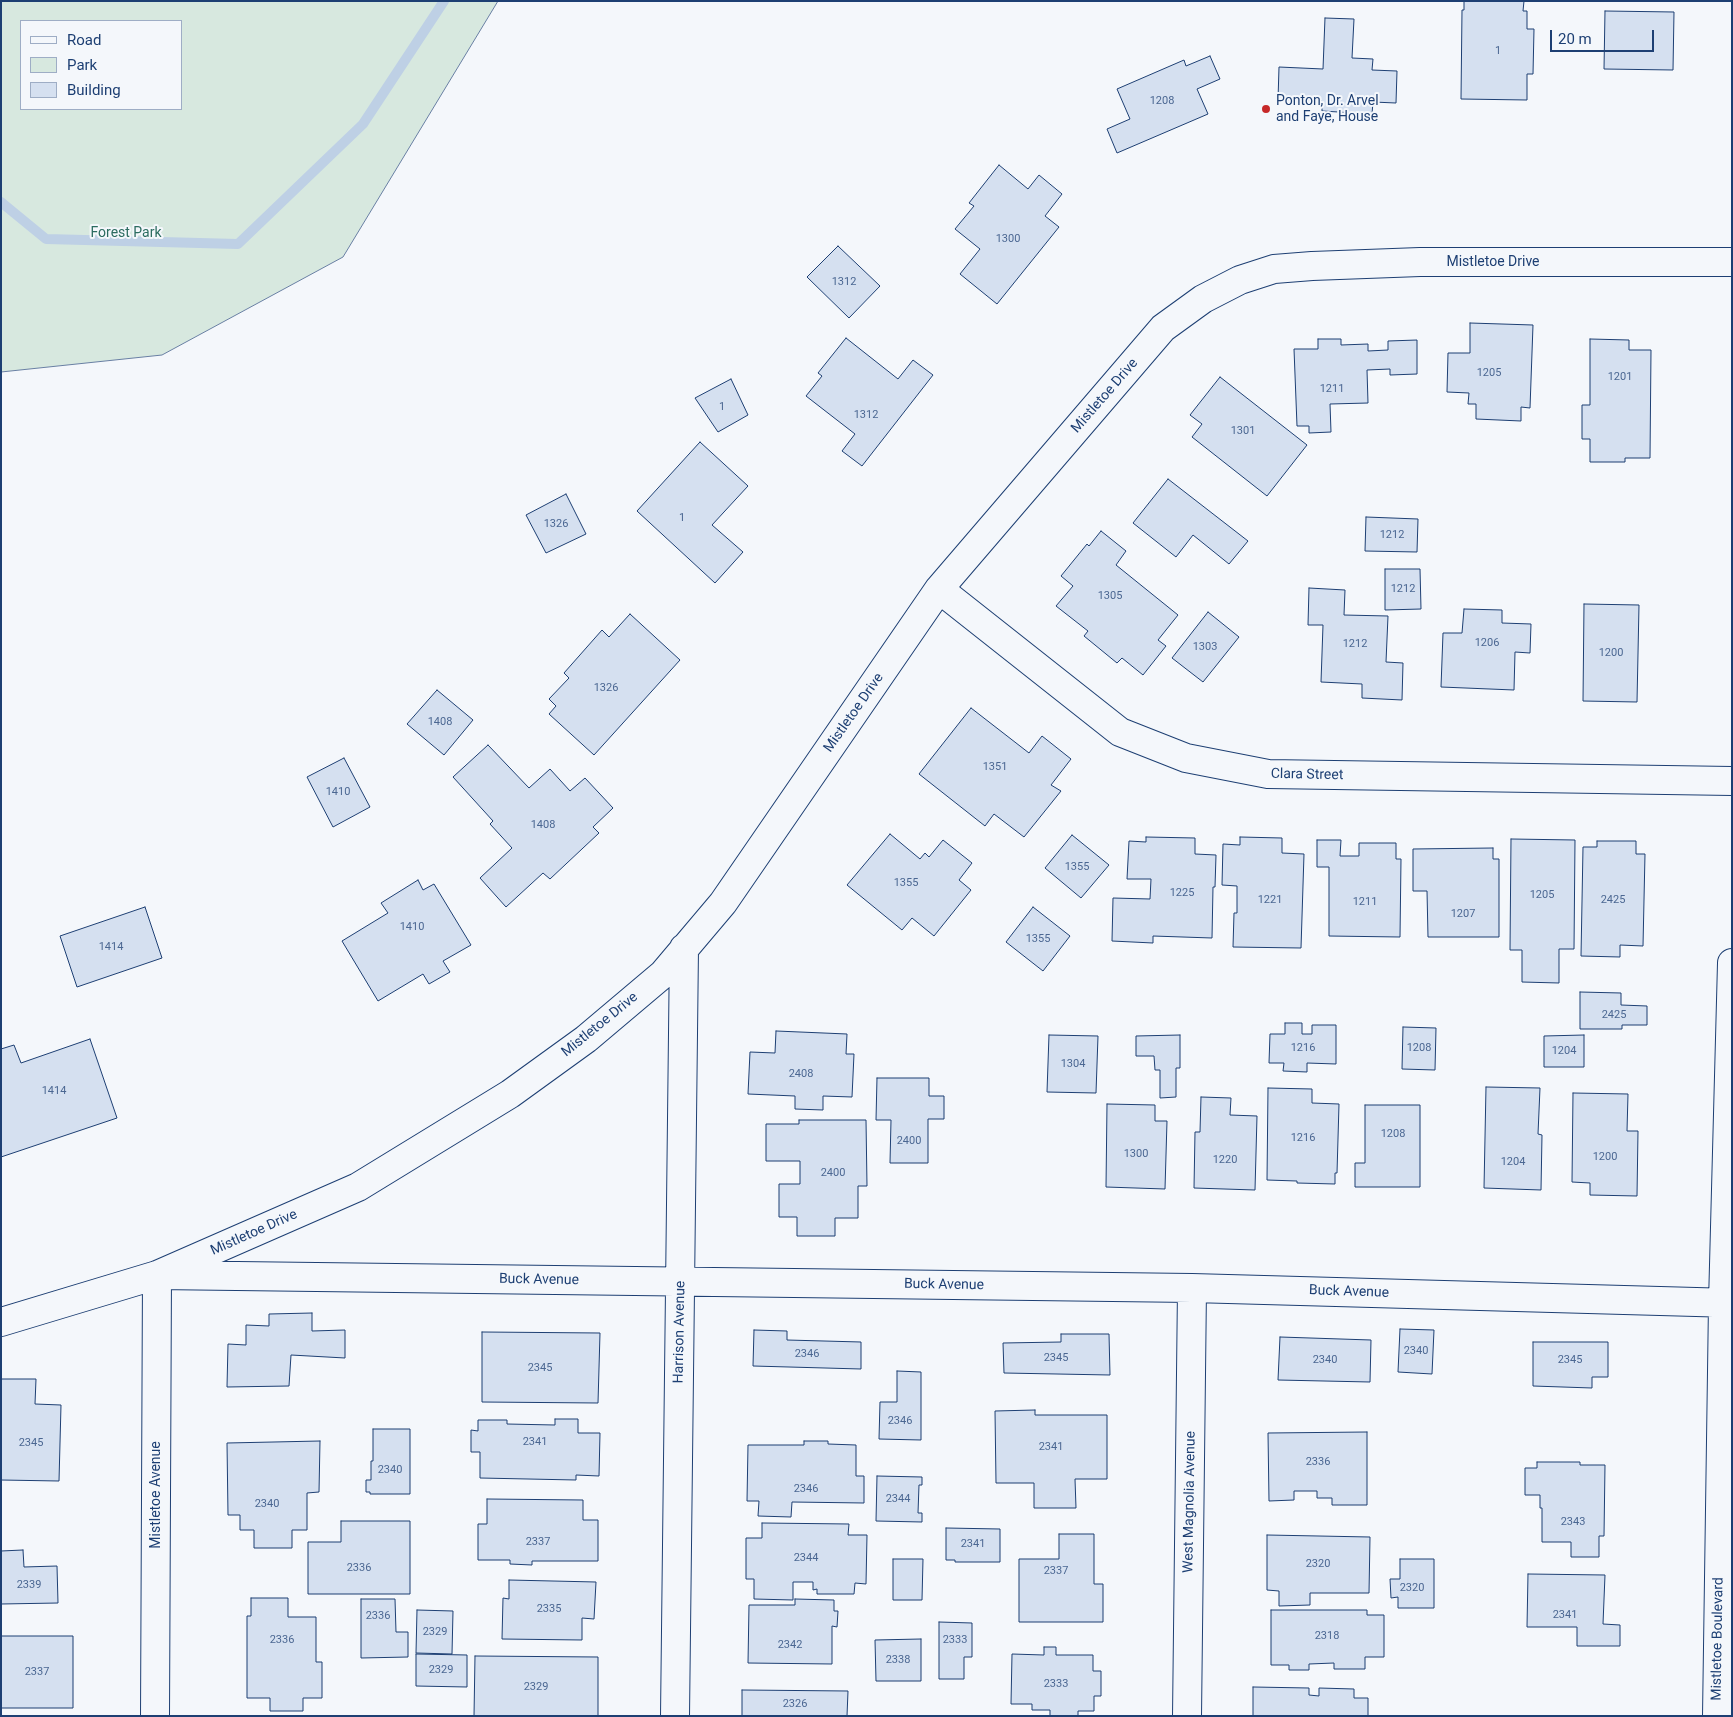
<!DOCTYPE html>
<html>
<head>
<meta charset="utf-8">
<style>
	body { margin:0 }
	#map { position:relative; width:1733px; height:1717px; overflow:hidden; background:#f4f7fb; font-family:Roboto,sans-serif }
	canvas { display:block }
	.frame { position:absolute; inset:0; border:2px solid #1d3f73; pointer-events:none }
	.legend { position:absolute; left:20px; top:20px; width:162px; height:90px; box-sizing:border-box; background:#f4f7fb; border:1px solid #9eadc5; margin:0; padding:6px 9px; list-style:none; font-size:15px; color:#1d3f73 }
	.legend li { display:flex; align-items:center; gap:10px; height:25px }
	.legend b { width:25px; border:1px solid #9eadc5 }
	.scale { position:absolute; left:1550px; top:30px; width:104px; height:22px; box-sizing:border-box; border:2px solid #1d3f73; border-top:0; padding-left:6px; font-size:15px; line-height:18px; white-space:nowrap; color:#1d3f73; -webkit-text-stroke:4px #f4f7fb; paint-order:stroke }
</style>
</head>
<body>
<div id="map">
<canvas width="1733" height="1717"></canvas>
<div class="frame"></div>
<ul class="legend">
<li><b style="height:6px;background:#f4f7fb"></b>Road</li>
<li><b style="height:14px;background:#d7e8df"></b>Park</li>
<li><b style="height:14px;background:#d5e0f0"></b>Building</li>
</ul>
<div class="scale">20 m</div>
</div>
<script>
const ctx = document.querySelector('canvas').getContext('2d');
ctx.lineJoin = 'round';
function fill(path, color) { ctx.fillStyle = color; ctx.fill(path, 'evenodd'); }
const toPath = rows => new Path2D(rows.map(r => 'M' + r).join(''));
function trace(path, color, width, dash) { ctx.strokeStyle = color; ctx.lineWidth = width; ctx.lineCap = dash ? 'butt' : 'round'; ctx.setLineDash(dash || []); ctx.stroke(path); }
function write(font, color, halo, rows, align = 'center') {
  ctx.font = font + ' Roboto,sans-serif'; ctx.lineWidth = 4; ctx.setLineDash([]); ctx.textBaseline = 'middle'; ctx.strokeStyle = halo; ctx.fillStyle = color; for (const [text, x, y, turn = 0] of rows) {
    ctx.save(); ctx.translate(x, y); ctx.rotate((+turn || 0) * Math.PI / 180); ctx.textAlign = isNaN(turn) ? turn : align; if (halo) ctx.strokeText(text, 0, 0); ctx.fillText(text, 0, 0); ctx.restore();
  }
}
const green = toPath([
	[1,1,498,1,343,257,162,355,1,372,1,1],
	[21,21,181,21,181,109,21,109,21,21]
]);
const stream = toPath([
	[1,202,46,239,238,244,363,124,444,1]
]);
const building = toPath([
	[1464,1,1524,1,1523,11,1527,11,1527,29,1534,29,1533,74,1527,74,1527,100,1461,99,1462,10,1464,10,1464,1],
	[1605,11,1674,12,1673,70,1604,69,1605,11],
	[1325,18,1354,19,1352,58,1373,59,1372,70,1397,71,1396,103,1373,102,1372,114,1322,111,1322,101,1278,100,1279,67,1323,69,1325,18],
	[1210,56,1220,79,1197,89,1208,114,1117,153,1107,129,1130,119,1117,89,1184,60,1186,66,1210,56],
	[999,165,1028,189,1039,175,1062,194,1045,216,1059,227,997,304,960,274,980,249,955,229,974,206,969,203,999,165],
	[838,246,880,286,849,318,807,277,838,246],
	[1470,323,1533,325,1530,408,1521,407,1521,421,1476,419,1476,404,1468,404,1469,393,1447,392,1448,353,1470,353,1470,323],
	[846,338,898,379,913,360,933,375,862,466,842,451,855,434,806,396,822,376,818,373,846,338],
	[1318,339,1341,339,1341,345,1368,344,1368,351,1388,350,1388,341,1417,340,1417,374,1390,375,1390,369,1367,370,1368,403,1330,404,1331,432,1309,433,1309,426,1297,426,1294,349,1318,349,1318,339],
	[1590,339,1629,340,1629,350,1651,350,1650,458,1625,458,1625,462,1590,462,1590,439,1582,439,1582,405,1590,405,1590,339],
	[1220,377,1307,445,1267,496,1192,437,1202,424,1190,415,1220,377],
	[731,379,748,415,718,432,695,398,731,379],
	[700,442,748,486,712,525,743,552,715,583,637,511,700,442],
	[1168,479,1248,541,1229,564,1193,535,1176,557,1133,523,1168,479],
	[566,494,586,534,546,553,526,515,566,494],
	[1366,517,1418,519,1417,552,1365,551,1366,517],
	[1101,531,1126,551,1116,565,1178,615,1158,640,1166,646,1143,675,1122,658,1117,663,1084,636,1088,631,1056,606,1073,586,1061,576,1087,544,1089,546,1101,531],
	[1385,569,1420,569,1421,609,1385,610,1385,569],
	[1309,588,1345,590,1344,615,1388,616,1386,662,1403,663,1402,700,1362,698,1362,684,1321,682,1323,625,1308,625,1309,588],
	[1584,604,1639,605,1637,702,1583,701,1584,604],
	[1464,609,1502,610,1502,623,1531,624,1530,653,1515,652,1514,690,1441,687,1443,633,1462,633,1464,609],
	[1208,612,1239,637,1203,682,1172,658,1208,612],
	[630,614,680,660,594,755,549,714,556,706,549,699,569,678,564,673,602,630,609,637,630,614],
	[437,690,473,720,444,755,407,724,437,690],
	[971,708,1029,753,1042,736,1071,759,1051,785,1061,791,1024,837,994,814,985,826,919,774,971,708],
	[488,745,529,788,550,769,570,791,585,778,613,808,593,827,599,833,550,879,543,873,506,907,480,878,512,848,490,824,493,821,453,777,488,745],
	[344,758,370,807,333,827,307,777,344,758],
	[890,834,920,859,925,853,929,857,943,840,972,863,959,880,971,890,934,936,912,918,902,930,847,885,890,834],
	[1072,835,1109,865,1081,898,1045,868,1072,835],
	[1146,837,1195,838,1195,854,1216,855,1215,887,1213,887,1212,938,1153,936,1153,943,1112,941,1113,898,1150,899,1151,879,1127,879,1129,841,1146,842,1146,837],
	[1240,837,1282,838,1282,853,1304,854,1301,948,1233,947,1234,913,1237,913,1237,886,1222,885,1223,844,1240,845,1240,837],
	[1511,839,1575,840,1574,949,1559,949,1559,983,1522,982,1522,950,1510,950,1511,839],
	[1317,840,1341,840,1340,856,1359,856,1359,843,1396,843,1396,859,1401,859,1400,937,1329,936,1329,867,1317,867,1317,840],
	[1597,841,1636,841,1636,854,1645,854,1643,946,1620,945,1620,957,1581,956,1583,847,1597,847,1597,841],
	[1493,848,1493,859,1499,859,1499,937,1428,937,1427,891,1413,891,1413,849,1493,848],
	[418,880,423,890,434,884,471,945,443,961,450,972,429,984,423,974,378,1001,342,941,388,913,381,903,418,880],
	[145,907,162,958,77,987,60,936,145,907],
	[1033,907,1070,936,1043,971,1006,942,1033,907],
	[1580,992,1621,993,1621,1005,1647,1006,1647,1025,1622,1025,1622,1029,1580,1029,1580,992],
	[1285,1023,1302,1023,1302,1034,1312,1034,1312,1025,1336,1025,1336,1064,1307,1063,1307,1072,1283,1071,1284,1063,1269,1063,1270,1034,1285,1034,1285,1023],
	[1403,1027,1436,1028,1435,1070,1402,1069,1403,1027],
	[776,1031,847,1034,846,1054,854,1054,852,1097,823,1096,823,1110,795,1109,795,1096,748,1094,750,1052,775,1053,776,1031],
	[1049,1035,1098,1036,1096,1093,1047,1092,1049,1035],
	[1180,1035,1180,1068,1176,1068,1176,1097,1160,1098,1160,1070,1155,1070,1154,1056,1136,1056,1136,1036,1180,1035],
	[1584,1035,1584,1067,1544,1067,1544,1036,1584,1035],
	[90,1039,117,1118,1,1157,1,1049,14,1045,21,1063,90,1039],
	[877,1078,929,1078,929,1096,944,1096,944,1119,928,1119,928,1163,890,1163,891,1120,876,1120,877,1078],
	[1486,1087,1540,1088,1538,1134,1542,1135,1541,1190,1484,1188,1486,1087],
	[1268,1088,1312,1089,1312,1103,1339,1104,1337,1173,1335,1173,1335,1184,1297,1183,1297,1181,1267,1180,1268,1088],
	[1573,1093,1628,1094,1627,1131,1638,1131,1637,1196,1590,1195,1590,1183,1572,1182,1573,1093],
	[1201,1097,1231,1098,1230,1115,1257,1116,1255,1190,1194,1188,1195,1132,1200,1132,1201,1097],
	[1107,1104,1155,1105,1155,1121,1167,1121,1165,1189,1106,1187,1107,1104],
	[1365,1105,1420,1105,1420,1187,1355,1187,1355,1163,1365,1163,1365,1105],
	[799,1120,866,1120,867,1186,858,1186,858,1218,835,1218,835,1236,797,1236,797,1217,779,1217,779,1184,800,1184,800,1161,766,1161,766,1124,799,1124,799,1120],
	[312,1313,312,1331,345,1330,345,1358,291,1355,289,1386,227,1387,228,1344,246,1345,246,1325,269,1326,269,1314,312,1313],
	[1400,1329,1434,1330,1432,1374,1398,1372,1400,1329],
	[754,1330,787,1331,787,1340,861,1342,861,1369,753,1366,754,1330],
	[482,1332,600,1333,598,1403,482,1402,482,1332],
	[1061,1334,1109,1334,1110,1375,1004,1373,1003,1343,1061,1342,1061,1334],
	[1280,1337,1371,1340,1370,1382,1278,1380,1280,1337],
	[1533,1342,1608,1342,1608,1377,1592,1377,1592,1388,1533,1386,1533,1342],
	[897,1371,921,1372,921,1440,879,1439,880,1402,897,1402,897,1371],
	[1,1379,36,1379,35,1404,61,1405,59,1481,1,1480,1,1379],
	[1035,1410,1035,1415,1107,1415,1107,1479,1075,1479,1076,1508,1034,1508,1034,1483,996,1483,995,1411,1035,1410],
	[555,1419,578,1419,578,1433,600,1433,599,1476,576,1475,576,1480,480,1478,480,1452,471,1452,471,1430,478,1431,478,1420,507,1420,507,1424,555,1425,555,1419],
	[373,1429,410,1429,410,1494,370,1494,370,1492,366,1492,366,1480,371,1480,371,1461,373,1461,373,1429],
	[1367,1432,1367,1505,1332,1505,1332,1498,1317,1498,1317,1491,1294,1491,1294,1500,1269,1501,1268,1433,1367,1432],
	[320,1441,319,1492,307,1493,307,1530,292,1530,292,1548,254,1548,254,1530,240,1530,240,1515,228,1515,227,1443,320,1441],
	[804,1441,828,1441,828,1444,856,1445,856,1476,864,1476,864,1503,792,1502,791,1517,758,1516,759,1501,747,1501,748,1445,804,1445,804,1441],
	[1537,1462,1580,1462,1580,1465,1605,1465,1604,1536,1599,1536,1599,1557,1571,1557,1571,1542,1542,1542,1542,1508,1540,1508,1540,1495,1525,1495,1525,1468,1537,1468,1537,1462],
	[877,1476,922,1477,922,1485,919,1485,918,1513,922,1513,922,1522,876,1521,877,1476],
	[487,1499,583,1500,583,1520,598,1520,598,1561,532,1561,532,1565,510,1564,510,1560,478,1560,478,1524,487,1524,487,1499],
	[341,1521,410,1521,410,1594,308,1594,308,1542,341,1542,341,1521],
	[762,1523,849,1524,848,1535,867,1535,866,1584,855,1583,854,1594,817,1594,817,1589,813,1590,813,1582,793,1582,793,1600,754,1599,754,1579,746,1579,746,1538,762,1538,762,1523],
	[946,1528,1000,1529,1000,1562,955,1562,955,1560,946,1560,946,1528],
	[1059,1534,1094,1534,1094,1584,1103,1584,1103,1622,1019,1622,1019,1559,1059,1559,1059,1534],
	[1267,1535,1370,1537,1369,1593,1310,1593,1310,1605,1279,1606,1279,1591,1267,1590,1267,1535],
	[23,1550,24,1567,57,1566,58,1603,1,1604,1,1551,23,1550],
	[893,1559,923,1559,922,1600,893,1600,893,1559],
	[1400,1559,1434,1559,1434,1608,1398,1608,1398,1597,1391,1598,1390,1579,1400,1579,1400,1559],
	[1528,1574,1605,1575,1603,1624,1620,1625,1620,1646,1577,1646,1577,1627,1527,1627,1528,1574],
	[509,1580,596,1582,594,1619,582,1618,582,1640,502,1639,503,1598,509,1599,509,1580],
	[251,1598,288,1598,288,1617,316,1617,316,1662,322,1662,322,1698,303,1698,303,1711,270,1711,270,1698,247,1698,247,1616,251,1616,251,1598],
	[361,1599,395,1599,396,1632,408,1632,408,1657,361,1658,361,1599],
	[795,1599,834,1600,834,1611,838,1611,837,1627,832,1626,832,1664,748,1663,749,1605,795,1605,795,1599],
	[417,1610,453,1611,452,1654,416,1653,417,1610],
	[1271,1610,1367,1610,1367,1615,1384,1615,1384,1657,1365,1657,1365,1669,1334,1669,1334,1663,1309,1664,1309,1670,1289,1670,1289,1665,1271,1665,1271,1610],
	[939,1622,972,1623,972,1657,964,1657,964,1679,939,1679,939,1622],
	[1,1636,73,1636,73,1708,1,1708,1,1636],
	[921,1639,921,1681,876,1681,875,1640,921,1639],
	[1044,1647,1056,1647,1056,1655,1093,1655,1093,1671,1101,1671,1101,1696,1094,1696,1094,1711,1078,1711,1078,1716,1050,1716,1050,1710,1032,1710,1032,1704,1011,1704,1012,1654,1044,1655,1044,1647],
	[416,1654,467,1655,467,1687,416,1686,416,1654],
	[475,1656,598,1657,598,1716,474,1716,475,1656],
	[1253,1687,1309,1688,1309,1695,1319,1696,1319,1688,1354,1689,1354,1698,1368,1698,1368,1716,1253,1716,1253,1687],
	[742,1690,848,1691,847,1716,742,1716,742,1690]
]);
const street = toPath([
	[939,589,1120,732,1186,758,1268,774,1732,781],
	[1,1322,157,1275,358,1187,510,1094,586,1039,663,974,723,903,939,589,1163,328,1203,299,1240,280,1274,269,1312,266,1420,262,1732,262],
	[155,1716,157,1275,1192,1288,1732,1303],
	[675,1716,684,948],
	[1187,1716,1192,1288],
	[1717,1716,1723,1303,1732,963]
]);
const markers = [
	[1266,109,5,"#c62828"]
];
const numberNames = [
	["1",1498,51],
	["1208",1162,101],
	["1300",1008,239],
	["1312",844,282],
	["1205",1489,373],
	["1201",1620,377],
	["1211",1332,389],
	["1",722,407],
	["1312",866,415],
	["1301",1243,431],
	["1",682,518],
	["1326",556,524],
	["1212",1392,535],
	["1212",1403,589],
	["1305",1110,596],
	["1206",1487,643],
	["1212",1355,644],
	["1303",1205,647],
	["1200",1611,653],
	["1326",606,688],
	["1408",440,722],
	["1351",995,767],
	["1410",338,792],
	["1408",543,825],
	["1355",1077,867],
	["1355",906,883],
	["1225",1182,893],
	["1205",1542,895],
	["1221",1270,900],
	["2425",1613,900],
	["1211",1365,902],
	["1207",1463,914],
	["1410",412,927],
	["1355",1038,939],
	["1414",111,947],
	["2425",1614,1015],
	["1216",1303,1048],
	["1208",1419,1048],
	["1204",1564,1051],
	["1304",1073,1064],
	["2408",801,1074],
	["1414",54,1091],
	["1208",1393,1134],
	["1216",1303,1138],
	["2400",909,1141],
	["1300",1136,1154],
	["1200",1605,1157],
	["1220",1225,1160],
	["1204",1513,1162],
	["2400",833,1173],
	["2340",1416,1351],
	["2346",807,1354],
	["2345",1056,1358],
	["2340",1325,1360],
	["2345",1570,1360],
	["2345",540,1368],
	["2346",900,1421],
	["2341",535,1442],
	["2345",31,1443],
	["2341",1051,1447],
	["2336",1318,1462],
	["2340",390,1470],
	["2346",806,1489],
	["2344",898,1499],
	["2340",267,1504],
	["2343",1573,1522],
	["2337",538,1542],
	["2341",973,1544],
	["2344",806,1558],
	["2320",1318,1564],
	["2336",359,1568],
	["2337",1056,1571],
	["2339",29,1585],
	["2320",1412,1588],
	["2335",549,1609],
	["2341",1565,1615],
	["2336",378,1616],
	["2329",435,1632],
	["2318",1327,1636],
	["2336",282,1640],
	["2333",955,1640],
	["2342",790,1645],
	["2338",898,1660],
	["2329",441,1670],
	["2337",37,1672],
	["2333",1056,1684],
	["2329",536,1687],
	["2326",795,1704]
];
const poiNames = [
	["Ponton, Dr. Arvel",1276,101],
	["and Faye, House",1276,117]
];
const parkNames = [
	["Forest Park",126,233]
];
const streetNames = [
	["Mistletoe Drive",1493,262],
	["Mistletoe Drive",1105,396,-49],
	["Mistletoe Drive",854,713,-55],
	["Clara Street",1307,775,1],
	["Mistletoe Drive",600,1025,-39],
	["Mistletoe Drive",254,1233,-24],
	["Buck Avenue",539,1280,1],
	["Buck Avenue",944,1285,1],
	["Buck Avenue",1349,1292,2],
	["Harrison Avenue",680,1332,-89],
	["Mistletoe Avenue",156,1495,-90],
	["West Magnolia Avenue",1190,1502,-89],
	["Mistletoe Boulevard",1718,1639,-89]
];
fill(green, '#d7e8df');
trace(green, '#687fa3', 1);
trace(stream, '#bed0e5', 10);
fill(building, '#d5e0f0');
trace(building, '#1d3f73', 1);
trace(street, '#1d3f73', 30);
trace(street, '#f4f7fb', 28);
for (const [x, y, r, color] of markers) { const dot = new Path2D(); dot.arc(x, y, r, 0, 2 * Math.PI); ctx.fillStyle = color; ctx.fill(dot); trace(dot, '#f4f7fb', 2); }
write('11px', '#4b6792', null, numberNames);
write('14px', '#1d3f73', '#f4f7fb', poiNames, 'left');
write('14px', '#2c6c60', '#f4f7fb', parkNames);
write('14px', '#1d3f73', '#f4f7fb', streetNames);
</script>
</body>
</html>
